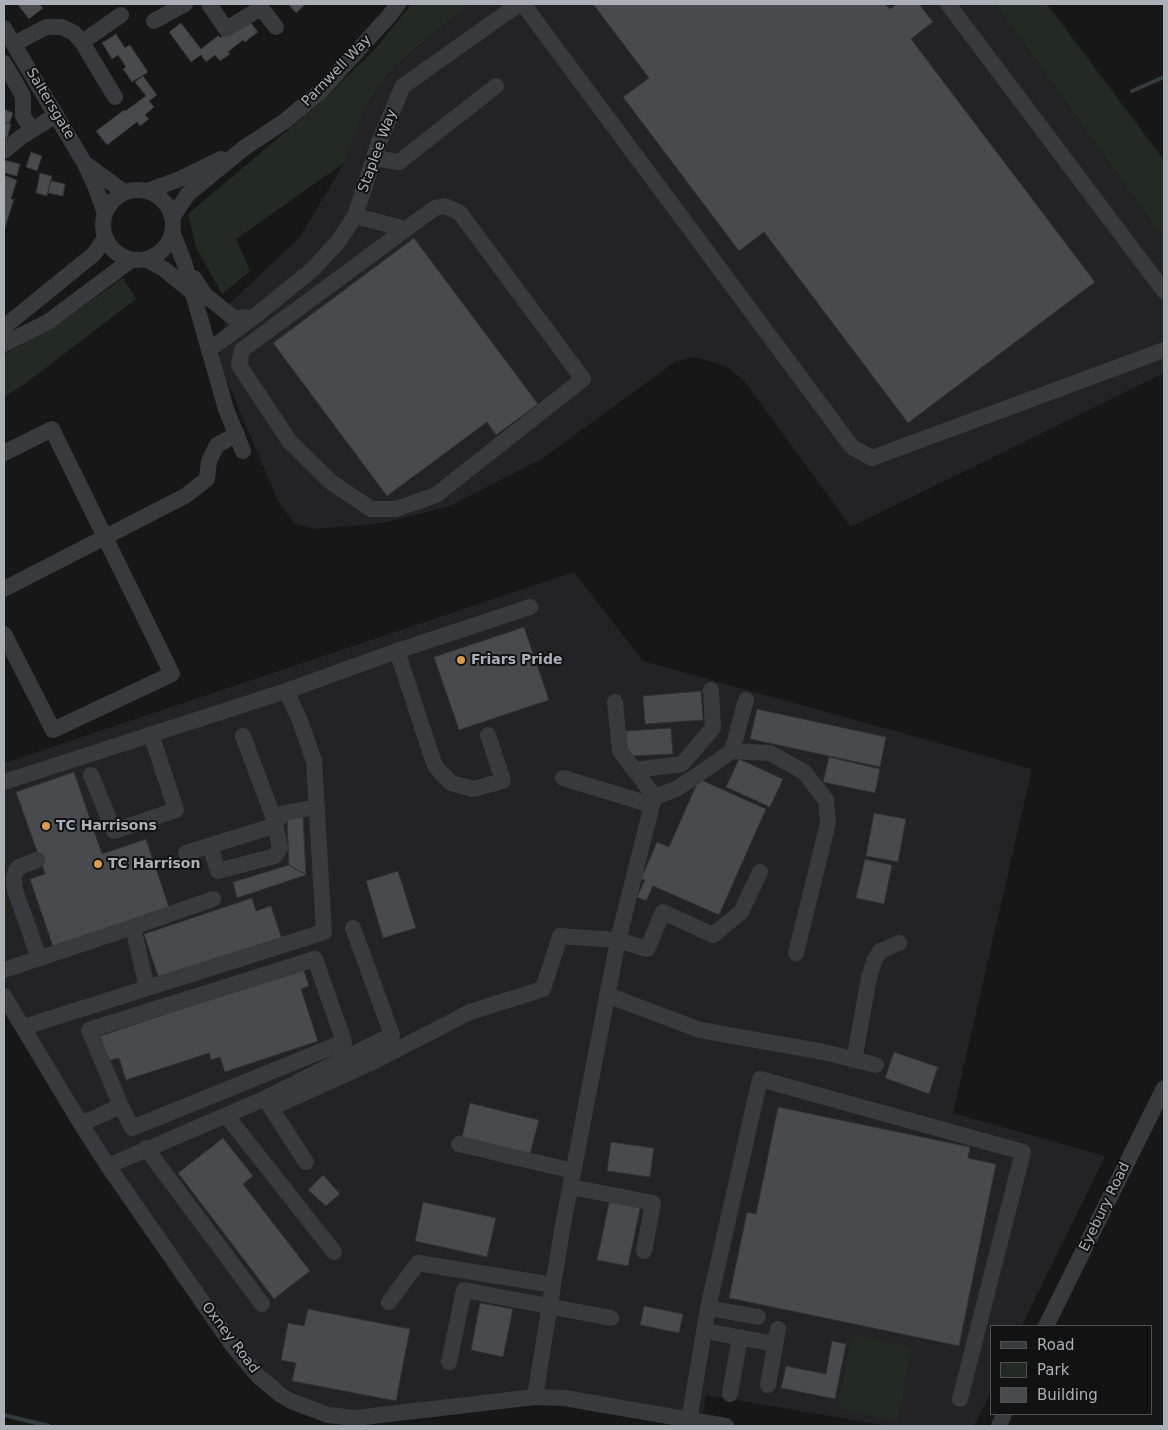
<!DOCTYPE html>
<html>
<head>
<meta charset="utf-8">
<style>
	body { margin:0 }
	#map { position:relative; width:1168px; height:1430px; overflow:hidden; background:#171718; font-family:"DejaVu Sans",sans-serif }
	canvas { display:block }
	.frame { position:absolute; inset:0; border:5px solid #abb0b7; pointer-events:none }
	.legend { position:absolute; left:990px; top:1325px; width:162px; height:90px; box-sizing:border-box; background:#121213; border:1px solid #4f5155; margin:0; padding:6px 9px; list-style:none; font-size:15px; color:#abb0b7 }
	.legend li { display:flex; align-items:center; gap:10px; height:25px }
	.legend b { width:25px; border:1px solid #4f5155 }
</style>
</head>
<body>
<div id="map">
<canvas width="1168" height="1430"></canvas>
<div class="frame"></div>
<ul class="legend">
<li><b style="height:6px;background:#383a3d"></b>Road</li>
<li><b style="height:14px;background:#232a24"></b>Park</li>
<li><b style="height:14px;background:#494a4d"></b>Building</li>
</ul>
</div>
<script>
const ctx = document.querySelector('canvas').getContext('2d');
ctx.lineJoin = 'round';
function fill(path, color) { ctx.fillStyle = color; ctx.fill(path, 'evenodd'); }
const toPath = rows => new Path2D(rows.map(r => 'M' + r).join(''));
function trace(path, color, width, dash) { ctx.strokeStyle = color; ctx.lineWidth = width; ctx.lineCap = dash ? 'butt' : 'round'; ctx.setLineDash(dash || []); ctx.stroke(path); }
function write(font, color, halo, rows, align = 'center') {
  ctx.font = font + ' "DejaVu Sans",sans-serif'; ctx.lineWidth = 4; ctx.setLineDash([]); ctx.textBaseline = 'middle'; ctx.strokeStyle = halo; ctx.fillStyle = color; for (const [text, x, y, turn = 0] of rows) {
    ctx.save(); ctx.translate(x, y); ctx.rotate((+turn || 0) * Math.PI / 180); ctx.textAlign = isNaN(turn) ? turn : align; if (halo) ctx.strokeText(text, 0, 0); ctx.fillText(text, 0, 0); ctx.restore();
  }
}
const built = toPath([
	[469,4,996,4,1164,239,1164,373,851,527,745,382,726,366,694,357,675,362,543,458,450,506,383,523,315,529,294,523,278,501,219,362,227,306,299,238,344,163,365,107,392,68],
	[574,572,643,661,1032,769,953,1113,1105,1156,1022,1326,992,1326,992,1389,974,1426,889,1426,706,1395,703,1413,536,1393,350,1412,305,1400,259,1370,119,1171,4,983,4,763]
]);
const green = toPath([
	[411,4,469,4,392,68,365,107,344,163,236,239,250,271,222,294,196,247,188,214,320,103,376,48],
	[996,4,1047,4,1164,160,1164,239],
	[123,278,136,299,22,386,4,397,4,354,50,330],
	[852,1335,911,1347,898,1420,838,1409]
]);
const stream = toPath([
	[1132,91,1164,77],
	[4,1415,49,1426]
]);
const building = toPath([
	[20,4,39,4,43,8,29,19,18,5,20,4],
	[288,4,306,4,296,13,288,4],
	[593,4,885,4,890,9,897,4,919,4,933,22,911,39,1095,282,908,423,764,232,739,251,623,97,649,78,593,4],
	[247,18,258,32,245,42,243,40,228,52,230,54,220,61,215,55,206,62,201,55,191,62,169,32,181,23,201,49,219,35,220,38,247,18],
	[116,34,125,48,130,45,148,72,132,82,123,69,126,67,118,55,112,59,102,43,116,34],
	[143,76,157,95,149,101,154,107,145,115,149,119,140,126,137,122,107,145,96,131,124,110,125,111,146,96,135,82,143,76],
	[4,109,13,113,9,124,4,122,4,109],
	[4,122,11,124,7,139,4,138,4,122],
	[31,152,42,156,37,171,26,167,31,152],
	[4,160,20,164,17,176,4,173,4,160],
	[40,173,52,176,47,196,36,193,40,173],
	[4,175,17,180,11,199,14,199,5,228,4,228,4,175],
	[51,181,65,184,63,196,48,193,51,181],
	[414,238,538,404,496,435,487,422,387,496,273,343,414,238],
	[524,627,549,700,459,730,434,657,524,627],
	[701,691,703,720,645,724,643,696,701,691],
	[757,709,886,737,880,767,750,739,757,709],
	[671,728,673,754,628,756,626,731,671,728],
	[829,757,880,769,875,793,823,782,829,757],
	[739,759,783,779,770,807,726,787,739,759],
	[74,772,102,854,146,839,169,907,53,947,30,879,45,874,16,792,74,772],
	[699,779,766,809,719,915,653,886,646,901,637,897,645,880,641,879,657,842,669,847,699,779],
	[874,813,906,819,898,862,866,856,874,813],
	[303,817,306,875,289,865,287,818,303,817],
	[865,859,892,865,884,904,856,898,865,859],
	[289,865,306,875,237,898,233,882,289,865],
	[398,871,416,928,383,938,366,881,398,871],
	[252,898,256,911,271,906,282,939,159,979,144,934,252,898],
	[303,968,309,986,301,989,318,1041,225,1072,220,1057,211,1060,209,1053,126,1080,119,1058,108,1061,100,1036,303,968],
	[894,1052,938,1067,929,1094,885,1078,894,1052],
	[470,1103,539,1120,530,1154,462,1137,470,1103],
	[778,1107,970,1147,968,1158,996,1164,959,1346,729,1298,747,1212,756,1214,778,1107],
	[223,1138,253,1176,243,1184,310,1271,274,1299,178,1173,223,1138],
	[611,1142,654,1148,650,1177,607,1171,611,1142],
	[323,1175,340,1194,326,1206,308,1190,323,1175],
	[610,1198,641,1204,628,1266,597,1260,610,1198],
	[423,1202,496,1218,487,1257,415,1241,423,1202],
	[480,1303,513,1309,503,1357,471,1350,480,1303],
	[644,1306,683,1314,679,1333,640,1325,644,1306],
	[308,1309,410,1329,396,1401,292,1381,296,1363,281,1360,288,1323,304,1326,308,1309],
	[832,1341,846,1344,835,1399,781,1388,786,1366,826,1374,832,1341]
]);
const minor = toPath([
	[209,4,226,29,261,8,276,27],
	[523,4,852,447,872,458,1164,350],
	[948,4,1164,291],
	[154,21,185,4],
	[4,28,85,164,96,188,105,213],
	[82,42,121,15],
	[14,44,46,27,62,27,74,33,82,42,115,97],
	[4,63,23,96,23,116,32,130],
	[4,151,21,137,56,115],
	[374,158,399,162,496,86],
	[87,165,124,192],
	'103 225a35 35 0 1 1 70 0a35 35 0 1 1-70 0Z',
	[147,191,180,179,221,159],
	[173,216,188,194,244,148,285,121,321,91,389,16,398,4],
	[355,216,406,229,435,208,445,206,460,213,583,379,436,495,396,509,371,509,331,482,290,442,239,365,242,350,406,229],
	[173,234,184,262,226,409,243,451],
	[147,260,164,269,192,292],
	[194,278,205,295,234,318,254,317],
	[4,327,94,254,105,238],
	[4,344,48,322,131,260],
	[210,349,254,317,313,269,338,242,355,216,379,142,403,86,519,4],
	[4,453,52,429,172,674,53,730,4,634],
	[4,589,185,496,207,479,209,461,217,445,237,434],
	[397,651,435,766,451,783,473,789,503,781,488,735],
	[615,702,620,751,655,797],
	[732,751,746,700],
	[635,770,682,764,713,728,711,690],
	[91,775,114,831,176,810,151,734],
	[563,778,652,805],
	[4,782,286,691,397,651,530,607],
	[210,846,218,871,275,856,280,848,275,822,243,736],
	[186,853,270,827,284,813,317,807],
	[37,860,19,867,16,870,14,879,15,890,39,958],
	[133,927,213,899],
	[315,959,344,1042,132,1128,121,1106,89,1030,315,959],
	[4,970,133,927,147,988],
	[607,995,700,1030,824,1052,876,1065],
	[4,996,81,1124,108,1166,233,1346,258,1376,281,1395,291,1401,328,1415,355,1418,535,1397,564,1398,726,1426],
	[24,1027,324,932,314,761,299,718,286,691],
	[854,1060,869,978,874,961,880,951,899,943],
	[267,1100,271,1108,306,1162],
	[271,1108,373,1062,470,1012,543,989,560,936,618,940,647,949,663,912,713,935,741,912,760,872],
	[226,1115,334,1252],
	[81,1124,121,1106],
	[459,1144,573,1171],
	[146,1148,262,1304],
	[108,1166,266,1098,392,1035,353,928],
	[571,1187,653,1203,644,1251],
	[389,1302,418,1263,553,1285],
	[708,1308,758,1317],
	[1046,1326,1164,1088],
	[705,1331,775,1344],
	[449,1362,464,1290,611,1318],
	[768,1385,778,1329],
	[730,1394,740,1337],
	[535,1397,562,1230,618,940,652,805,655,797,676,789,696,776,732,751,770,753,804,772,826,800,828,823,796,953],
	[689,1420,708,1308,760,1079,1023,1152,960,1399],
	[999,1426,1004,1414]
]);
const markers = [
	[461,660,5,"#db9b4d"],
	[46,826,5,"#db9b4d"],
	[98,864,5,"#db9b4d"]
];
const streetNames = [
	["Parnwell Way",337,71,-46],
	["Saltersgate",50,104,59],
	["Staplee Way",378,151,-70],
	["Eyebury Road",1105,1207,-64],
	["Oxney Road",230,1338,53]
];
const poiNames = [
	["Friars Pride",471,660],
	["TC Harrisons",56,826],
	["TC Harrison",108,864]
];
fill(built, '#232325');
fill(green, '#232a24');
trace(stream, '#323b40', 4);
fill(building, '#494a4d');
trace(building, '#313134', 1);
trace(minor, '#383a3d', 16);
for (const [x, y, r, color] of markers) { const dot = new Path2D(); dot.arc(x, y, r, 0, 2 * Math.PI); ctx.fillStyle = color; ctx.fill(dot); trace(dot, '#121213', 2); }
write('14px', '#abb0b7', '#121213', streetNames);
write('bold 14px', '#abb0b7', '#121213', poiNames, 'left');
</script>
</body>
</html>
